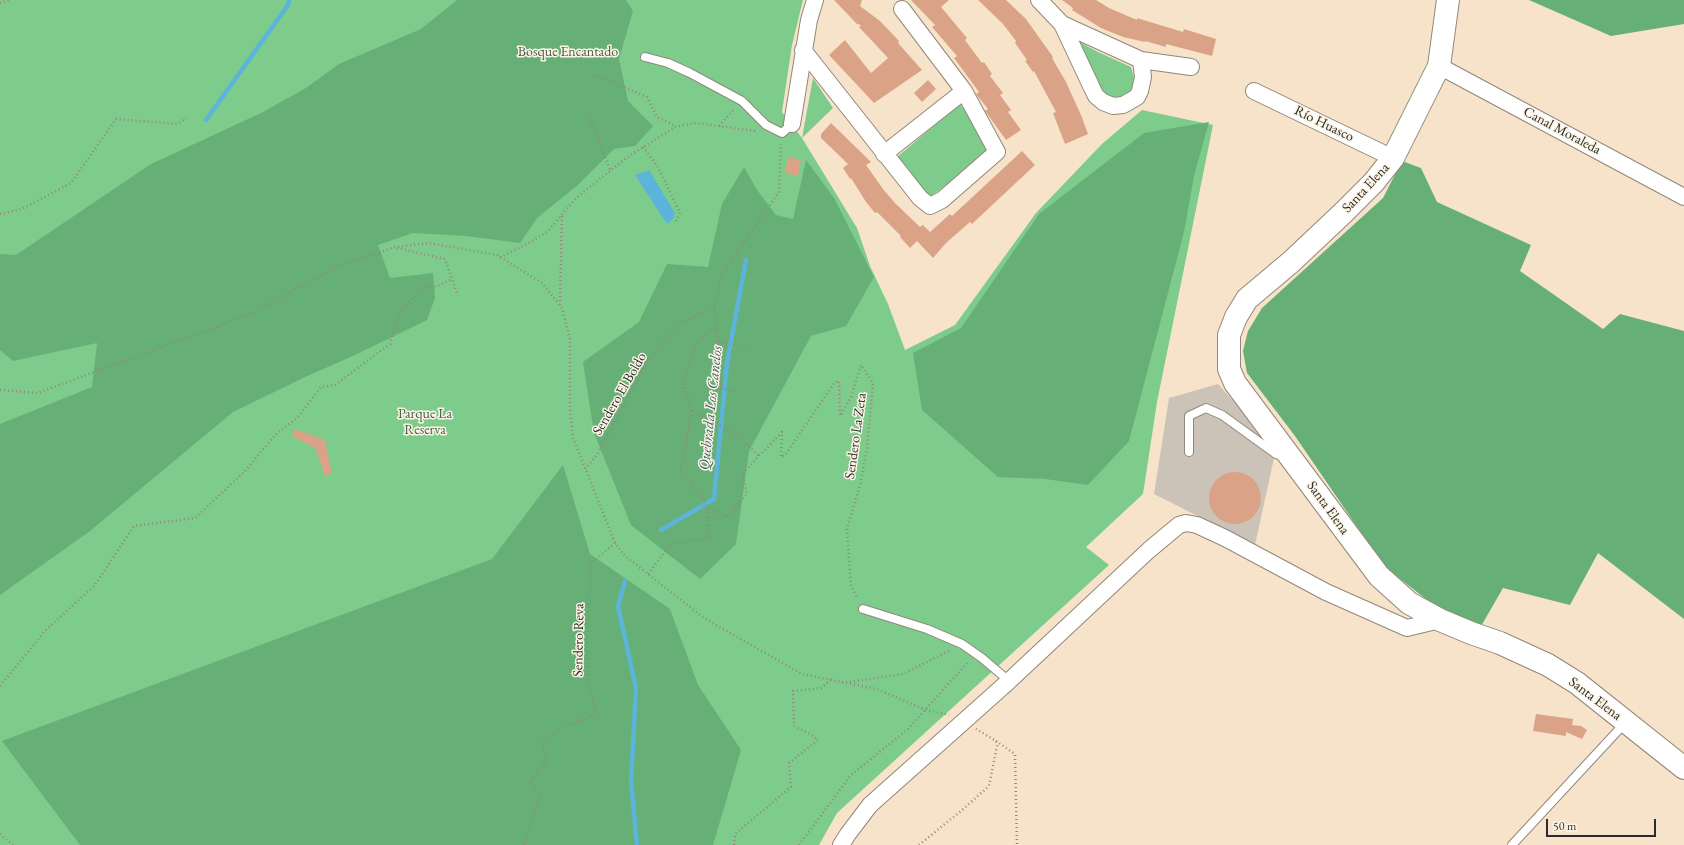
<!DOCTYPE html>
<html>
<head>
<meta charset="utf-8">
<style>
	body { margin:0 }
	#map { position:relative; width:1684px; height:845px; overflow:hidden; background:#f7e3ca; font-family:"EB Garamond",serif }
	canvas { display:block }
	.scale { position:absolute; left:1546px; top:819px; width:110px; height:18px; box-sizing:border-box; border:2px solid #2b2b2b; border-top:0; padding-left:5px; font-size:12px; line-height:14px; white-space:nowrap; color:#2b2b2b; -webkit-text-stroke:3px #fcf5e5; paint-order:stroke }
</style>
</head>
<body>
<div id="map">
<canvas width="1684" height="845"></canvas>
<div class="scale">50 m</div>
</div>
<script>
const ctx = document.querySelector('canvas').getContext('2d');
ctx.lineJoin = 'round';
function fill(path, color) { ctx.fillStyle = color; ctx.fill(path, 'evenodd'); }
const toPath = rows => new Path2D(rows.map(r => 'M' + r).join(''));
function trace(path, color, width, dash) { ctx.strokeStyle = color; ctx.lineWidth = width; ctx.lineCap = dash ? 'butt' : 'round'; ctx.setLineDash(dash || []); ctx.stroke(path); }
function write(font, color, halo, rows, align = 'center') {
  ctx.font = font + ' "EB Garamond",serif'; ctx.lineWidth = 3; ctx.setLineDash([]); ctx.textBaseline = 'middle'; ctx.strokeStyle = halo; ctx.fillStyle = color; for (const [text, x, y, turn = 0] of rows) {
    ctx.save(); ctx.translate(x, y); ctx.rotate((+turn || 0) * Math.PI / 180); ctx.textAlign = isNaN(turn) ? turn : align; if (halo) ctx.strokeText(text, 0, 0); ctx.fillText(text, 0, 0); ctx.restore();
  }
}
const industrial = toPath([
	[1218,384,1276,449,1255,545,1154,494,1169,398]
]);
const green = toPath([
	[0,0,803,0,792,45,782,112,802,138,813,78,833,108,802,138,857,228,870,266,888,304,905,350,955,325,1036,213,1102,144,1142,110,1213,125,1157,402,1143,494,1086,547,1109,565,837,813,819,845,0,845],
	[1074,39,1098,52,1131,67,1135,81,1131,92,1118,99,1102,94],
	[960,104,989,145,984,157,930,197,897,157]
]);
const forest = toPath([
	[457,0,626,0,633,11,619,59,628,101,653,126,635,146,614,149,578,185,537,218,520,243,466,236,413,233,378,245,390,278,433,273,435,298,427,320,355,355,305,377,233,412,90,531,0,595,0,424,92,387,97,343,13,361,0,350,0,254,16,255,151,164,261,113,306,88,339,64,421,29],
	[1529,0,1684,0,1684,24,1611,36],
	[1209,122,1194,176,1184,232,1129,441,1088,485,1045,479,998,477,922,410,913,353,961,328,1039,214,1144,133],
	[806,160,834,198,874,277,846,326,811,336,749,451,736,544,700,579,631,525,594,433,583,362,639,322,667,264,708,267,722,204,744,167,757,190,776,215,793,219],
	[1402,161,1421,168,1437,202,1531,245,1520,271,1603,329,1620,314,1684,331,1684,619,1598,553,1570,605,1503,588,1480,628,1427,600,1384,566,1295,436,1247,373,1243,351,1248,331,1262,308,1383,198],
	[563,465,590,554,670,609,698,685,741,750,713,845,80,845,2,741,492,559]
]);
const water = toPath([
	[649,170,675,213,673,219,667,224,635,175]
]);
const stream = toPath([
	[206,120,288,5,289,0],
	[661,530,714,499,727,363,746,260],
	[625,581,618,606,636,688,631,781,637,845]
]);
const building = toPath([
	[834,0,862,0,860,6,880,21,899,41,898,43,922,70,874,103,829,55,845,40,871,73,888,58,859,27,861,25,857,24],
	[911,0,949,0,941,7,967,38,965,40,982,63,984,62,992,74,990,76,1003,93,1000,95,1011,110,1008,112,1021,130,1006,140,988,115,985,111,988,109,976,94,979,92,954,58,957,56,932,27,935,25],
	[978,0,1006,0,1026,19,1053,57,1052,58,1066,82,1081,115,1088,134,1065,144,1053,113,1056,112,1034,71,1033,72,1025,61,1027,60,1015,43,1016,41,1003,24],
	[1062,0,1096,0,1109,8,1137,20,1137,18,1183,32,1184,29,1216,39,1212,56,1166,44,1166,47,1145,41,1145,42,1123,37,1101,28,1072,10,1073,8],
	[928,80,936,89,922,102,914,93],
	[831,123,871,162,866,165,883,189,895,203,920,227,923,225,930,232,950,214,952,216,1022,151,1035,165,972,224,970,222,946,243,933,258,917,241,910,248,900,237,901,236,877,212,875,213,866,202,851,178,850,179,843,168,848,164,821,138,821,134],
	[788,157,801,160,798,176,785,173],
	[295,429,325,440,332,474,325,476,315,448,292,436],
	'1209 498a26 26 0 1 1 52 0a26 26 0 1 1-52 0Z',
	[1536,714,1573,719,1572,725,1581,726,1587,730,1582,739,1566,732,1566,736,1533,731]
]);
const path = toPath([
	[0,3,9,0],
	[595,75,647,97,657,117,675,126],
	[589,116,610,170],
	[719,126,734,109],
	[643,147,658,167,680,213,676,221],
	[0,214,22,209,71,183,116,119,178,124,186,118],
	[397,248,445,259,458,296],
	[500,257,527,244,547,232,576,198,629,156,675,127,696,123,756,131],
	[560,305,562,214],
	[716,328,718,341,721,387,735,393],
	[718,341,746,349],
	[0,390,38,393,253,313,338,266,395,247,429,243,497,255,542,283,562,308,570,339,570,411,573,438,615,543,625,556,704,618,802,674,877,689,926,710,949,715],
	[692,410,736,434,759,456],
	[585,469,597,455,647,363,679,324,714,307],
	[709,508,726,517,747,494,742,474,782,432,781,457,785,455,835,382,839,381,840,416,851,397,861,365,873,383,867,448,860,485,847,529,851,586,858,599],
	[648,574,671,544,708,538,709,508,681,470,692,410,682,380,698,341,716,328,714,307,721,276,779,192,781,144],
	[842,683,903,674,949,651],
	[0,686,45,631,95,585,134,526,195,518,246,470,275,435,297,418,321,387,335,385,390,344,399,311,424,287,438,286,452,279],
	[996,741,1015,754,1017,845],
	[0,834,13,845],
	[524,845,541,796,530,782,547,760,542,743,565,726,596,714,588,681,586,634,590,587,590,564,615,543],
	[734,845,735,834,791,787,789,763,818,740,808,733,794,726,793,691,821,688,831,680],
	[799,845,851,775,908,729,969,661],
	[919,845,961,811,989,786,997,746,996,741,976,729]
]);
const lane = toPath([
	[645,57,668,63,690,73,742,101,766,125,782,133,792,124],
	[1189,452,1189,416,1206,408,1222,415,1276,454,1282,456],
	[863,609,927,629,962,644,982,658,1009,681],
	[1512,845,1625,723]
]);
const street = toPath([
	[1039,0,1062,24,1092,88,1096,96,1103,102,1113,106,1123,105,1137,97,1140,91,1143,77,1141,60],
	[1062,24,1141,60,1191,67],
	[803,50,920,198,930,206,942,200,997,152,964,91,902,9],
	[1439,66,1684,197],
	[1254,91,1393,158],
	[792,124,809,20,815,0],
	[884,154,964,91],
	[841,845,848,834,870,805,1009,681,1149,550,1179,525,1186,523,1197,525,1225,538,1326,592,1407,628,1440,620]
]);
const secondary = toPath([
	[1448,0,1439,66,1393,158,1374,182,1343,213,1291,262,1247,299,1236,317,1229,335,1229,369,1235,383,1379,576,1409,603,1440,620,1471,633,1500,643,1548,665,1577,683,1684,768]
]);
const parkNames = [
	["Bosque Encantado",568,52],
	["Parque La",425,414],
	["Reserva",425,430]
];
const streetNames = [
	["Río Huasco",1324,124,26],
	["Canal Moraleda",1562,131,28],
	["Santa Elena",1366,188,-47],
	["Sendero El Boldo",620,394,-60],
	["Sendero La Zeta",856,436,-82],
	["Santa Elena",1328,508,54],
	["Sendero Reva",579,640,-89],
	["Santa Elena",1595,699,37]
];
const waterNames = [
	["Quebrada Los Canelos",711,408,-84]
];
fill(industrial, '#cbc3b8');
fill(green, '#7dcc8b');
fill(forest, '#66b077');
fill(water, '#5db4da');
trace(stream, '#5db4da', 4.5);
fill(building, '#daa387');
trace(lane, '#91877a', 10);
trace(street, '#91877a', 18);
trace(secondary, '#91877a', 24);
trace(path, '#91877a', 2.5, [1, 3]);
trace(lane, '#fff', 8);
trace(street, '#fff', 16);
trace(secondary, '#fff', 22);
write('14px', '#445b48', '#fcf5e5', parkNames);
write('14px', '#2b2b2b', '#fcf5e5', streetNames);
write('italic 15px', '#3c5b68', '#fcf5e5', waterNames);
</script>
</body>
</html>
